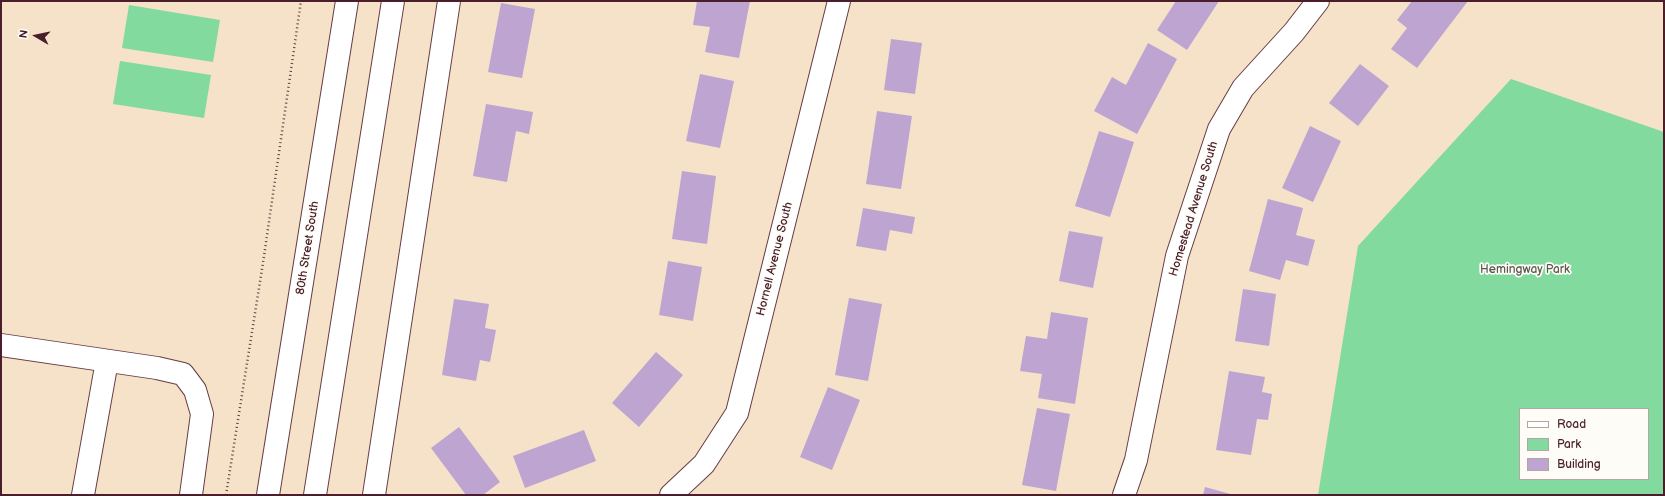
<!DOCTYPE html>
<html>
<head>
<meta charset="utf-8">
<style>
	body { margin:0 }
	#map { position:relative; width:1665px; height:496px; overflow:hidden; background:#f6e1c9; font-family:"Balsamiq Sans",sans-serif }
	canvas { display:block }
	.frame { position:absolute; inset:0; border:2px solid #4a1f2b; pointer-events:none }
	.legend { position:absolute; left:1519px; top:408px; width:130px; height:72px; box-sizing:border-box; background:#fdfcf7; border:1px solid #b5a4a5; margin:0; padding:5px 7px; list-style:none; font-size:12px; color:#4a1f2b }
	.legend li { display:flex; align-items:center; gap:8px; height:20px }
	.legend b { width:20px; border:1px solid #b5a4a5 }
	.north { position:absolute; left:16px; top:16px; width:40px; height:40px; -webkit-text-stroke:3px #fdfcf7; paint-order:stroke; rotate:279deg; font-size:11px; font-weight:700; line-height:16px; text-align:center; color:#4a1f2b }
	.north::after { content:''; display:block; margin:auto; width:14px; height:18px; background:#4a1f2b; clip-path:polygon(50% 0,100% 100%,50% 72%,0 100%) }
</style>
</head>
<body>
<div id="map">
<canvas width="1665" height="496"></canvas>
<div class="frame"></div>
<ul class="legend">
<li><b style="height:5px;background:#fff"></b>Road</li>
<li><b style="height:11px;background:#82da9f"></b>Park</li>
<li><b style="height:11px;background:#bea5d1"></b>Building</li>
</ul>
<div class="north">N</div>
</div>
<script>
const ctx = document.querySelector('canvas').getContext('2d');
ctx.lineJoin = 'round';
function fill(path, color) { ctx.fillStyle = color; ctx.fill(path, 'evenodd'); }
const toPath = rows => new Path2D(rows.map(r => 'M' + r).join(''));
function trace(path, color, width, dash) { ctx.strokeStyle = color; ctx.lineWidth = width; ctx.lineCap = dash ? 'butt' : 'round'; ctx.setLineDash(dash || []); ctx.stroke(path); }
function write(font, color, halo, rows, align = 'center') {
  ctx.font = font + ' "Balsamiq Sans",sans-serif'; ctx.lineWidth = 3.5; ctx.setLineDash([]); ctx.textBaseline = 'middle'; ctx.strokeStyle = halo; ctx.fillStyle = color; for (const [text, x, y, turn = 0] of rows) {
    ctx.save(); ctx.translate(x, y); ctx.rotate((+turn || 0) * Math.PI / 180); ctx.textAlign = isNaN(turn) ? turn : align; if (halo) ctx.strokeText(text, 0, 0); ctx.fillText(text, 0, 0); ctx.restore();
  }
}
const green = toPath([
	[129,5,220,20,213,62,122,48],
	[120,61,211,75,204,118,113,104],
	[1511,79,1664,132,1664,495,1318,495,1358,246],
	[1520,409,1648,409,1648,479,1520,479]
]);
const building = toPath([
	[697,1,750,1,739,58,705,52,710,27,693,25],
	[1176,1,1219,1,1187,50,1157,30],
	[1412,1,1468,1,1417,68,1391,49,1407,28,1397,20],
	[501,3,535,9,522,78,488,72],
	[891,39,922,43,915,94,884,90],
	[1148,43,1177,59,1137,134,1094,111,1112,77,1126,85],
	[1360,64,1389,86,1358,126,1329,103],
	[700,74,734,81,720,148,686,141],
	[486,104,533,112,529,134,516,131,507,182,473,176],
	[877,111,912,116,901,189,866,184],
	[1310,126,1341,141,1313,202,1282,188],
	[1099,131,1134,142,1110,217,1075,206],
	[682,171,716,176,707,244,672,239],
	[1268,199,1303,208,1296,235,1315,240,1308,266,1286,260,1280,280,1249,271],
	[863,208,915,217,912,234,890,230,886,251,856,246],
	[1069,231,1103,237,1093,288,1059,281],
	[668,261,702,267,693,321,659,315],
	[1243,289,1276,294,1269,346,1235,341],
	[849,298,882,304,868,381,835,375],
	[454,299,489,304,485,328,496,330,490,362,480,360,476,381,442,375],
	[1051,312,1088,318,1075,404,1038,398,1042,374,1020,371,1026,336,1047,339],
	[656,352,683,375,639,427,612,403],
	[1229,371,1265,377,1262,392,1272,394,1268,420,1257,419,1251,455,1216,450],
	[828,387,860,400,832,470,800,457],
	[1037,408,1070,414,1056,491,1022,485],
	[459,427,500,482,483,495,466,495,431,448],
	[584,430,596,461,525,488,513,456],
	[1205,487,1234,495,1203,495]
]);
const path = toPath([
	[226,495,263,263,301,1]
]);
const minor = toPath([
	[1,345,157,368,183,374,195,390,202,414,191,495],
	[83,495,107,361],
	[374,495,449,1],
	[671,495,704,464,737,413,839,1],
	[1124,495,1136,460,1177,256,1219,129,1243,88,1294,32,1318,1]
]);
const major = toPath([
	[268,495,347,1],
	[315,495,393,1]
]);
const streetNames = [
	["Homestead Avenue South",1194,209,-73],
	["80th Street South",308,248,-81],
	["Hornell Avenue South",775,259,-76]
];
const parkNames = [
	["Hemingway Park",1525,270]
];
fill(green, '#82da9f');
fill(building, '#bea5d1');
trace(minor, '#643c43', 24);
trace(major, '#643c43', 24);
trace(path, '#643c43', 2.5, [1, 3]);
trace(minor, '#fff', 22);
trace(major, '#fff', 22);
write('12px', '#4a1f2b', '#fdfcf7', streetNames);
write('12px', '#5b574e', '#fdfcf7', parkNames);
</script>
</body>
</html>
